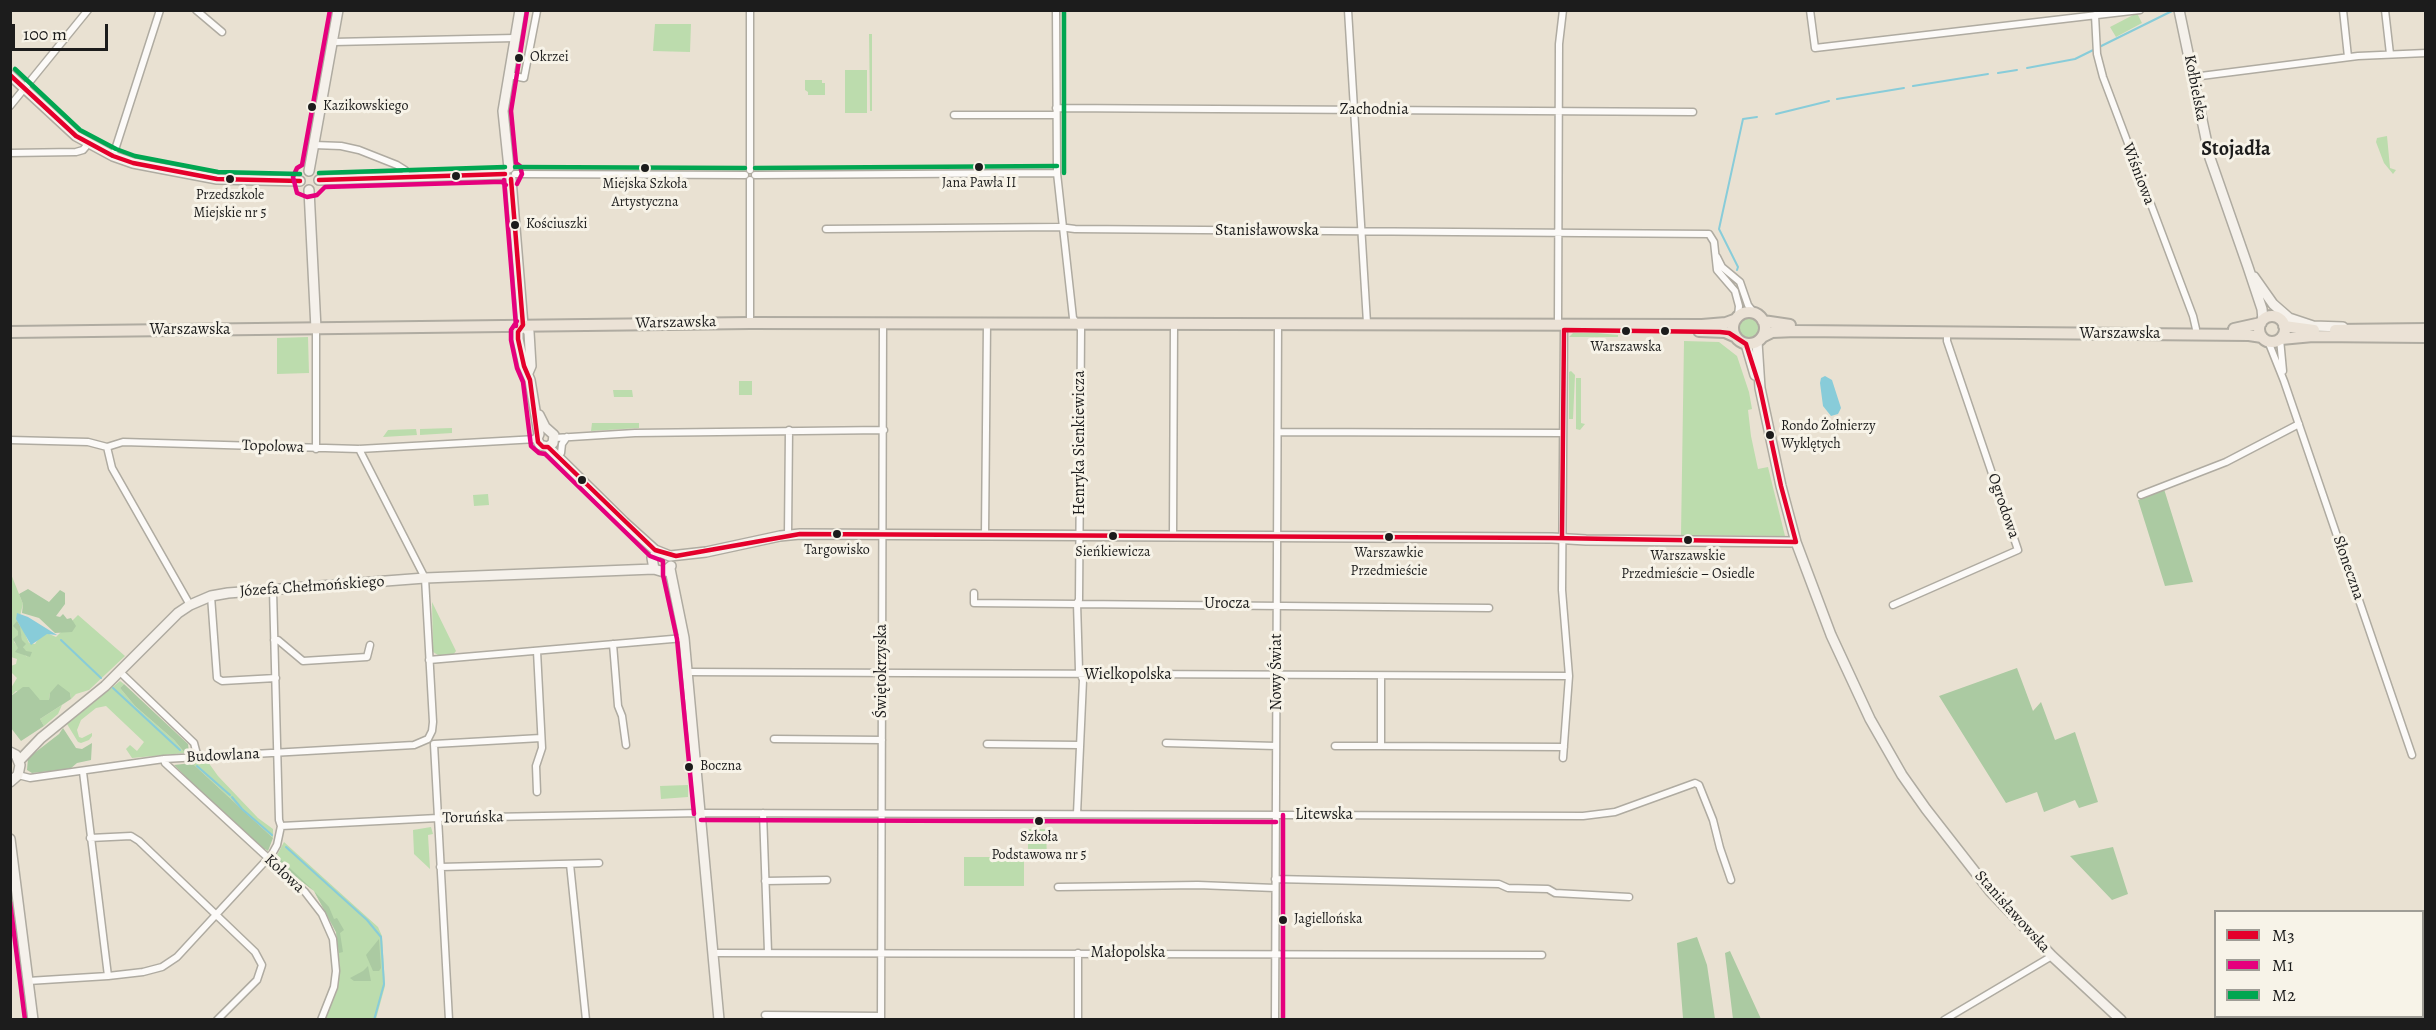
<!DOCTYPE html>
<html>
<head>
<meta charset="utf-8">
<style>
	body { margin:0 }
	#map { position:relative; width:2436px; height:1030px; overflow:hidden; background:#e9e1d2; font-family:Alegreya,serif }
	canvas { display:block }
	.frame { position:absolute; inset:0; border:12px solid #1c1c1c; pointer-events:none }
	.legend { position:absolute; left:2214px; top:910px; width:210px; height:108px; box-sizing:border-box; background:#f7f3e8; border:2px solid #9f9d96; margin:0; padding:8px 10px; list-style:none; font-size:18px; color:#1c1c1c }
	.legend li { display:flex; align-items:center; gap:12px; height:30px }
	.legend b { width:30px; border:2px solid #9f9d96 }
	.scale { position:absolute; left:12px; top:24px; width:96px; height:27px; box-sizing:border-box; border:3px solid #1c1c1c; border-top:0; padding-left:8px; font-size:18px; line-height:21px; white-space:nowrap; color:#1c1c1c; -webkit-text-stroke:4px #f7f3e8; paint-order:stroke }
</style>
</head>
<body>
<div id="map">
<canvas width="2436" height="1030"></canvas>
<div class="frame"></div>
<ul class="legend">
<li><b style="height:8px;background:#e4002b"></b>M3</li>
<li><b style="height:8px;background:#e5007d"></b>M1</li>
<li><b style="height:8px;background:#00a651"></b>M2</li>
</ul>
<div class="scale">100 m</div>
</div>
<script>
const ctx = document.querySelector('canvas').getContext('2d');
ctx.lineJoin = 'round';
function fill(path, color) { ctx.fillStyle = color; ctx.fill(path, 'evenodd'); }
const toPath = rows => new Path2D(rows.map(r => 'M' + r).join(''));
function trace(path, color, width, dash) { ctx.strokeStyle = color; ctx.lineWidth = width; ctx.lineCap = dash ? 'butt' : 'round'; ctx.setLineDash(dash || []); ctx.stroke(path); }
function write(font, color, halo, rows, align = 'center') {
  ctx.font = font + ' Alegreya,serif'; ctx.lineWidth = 6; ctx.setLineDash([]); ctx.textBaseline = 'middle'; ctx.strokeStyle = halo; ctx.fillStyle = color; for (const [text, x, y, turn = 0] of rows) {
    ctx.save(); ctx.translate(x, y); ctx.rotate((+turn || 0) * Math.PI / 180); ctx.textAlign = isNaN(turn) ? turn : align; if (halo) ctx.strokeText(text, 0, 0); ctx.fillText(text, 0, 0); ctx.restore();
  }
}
const green = toPath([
	[2137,13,2142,23,2116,37,2110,27],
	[655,24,691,24,690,52,653,51],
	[869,34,872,34,872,111,870,111],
	[845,70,867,70,867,113,845,113],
	[805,80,822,80,822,83,825,83,825,95,808,95,808,92,805,90],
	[2387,136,2390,168,2396,170,2393,174,2384,163,2376,142,2377,138],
	'1735 328a13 13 0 1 1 26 0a13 13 0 1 1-26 0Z',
	[1573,333,1597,333,1618,335,1618,337,1569,337],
	[308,337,309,373,277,374,277,338],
	[1684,341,1719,342,1737,356,1749,392,1752,409,1748,410,1751,436,1758,469,1768,467,1785,536,1681,535],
	[1571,371,1575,375,1573,419,1569,419,1569,372],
	[1576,378,1581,378,1581,423,1585,424,1580,430,1576,429],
	[739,381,752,381,752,395,739,395],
	[613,390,632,390,633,397,614,397],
	[592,423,639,423,639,428,591,431],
	[452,428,452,433,420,435,420,429],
	[416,429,417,435,383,437,388,430],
	[488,494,489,505,474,506,473,495],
	[11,574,23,604,19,620,29,643,35,644,38,639,47,633,56,637,78,615,125,656,89,690,76,694,71,699,70,693,50,693,49,700,40,700,16,691,11,696,11,688,17,678,10,671,11,666,16,664,17,659,11,657],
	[19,623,23,647,27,657,14,642,18,635],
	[432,602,456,651,453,655,438,655,433,652],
	[120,681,124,684,120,688,135,706,174,740,185,753,132,758,126,749,130,745,137,751,144,742,106,706,96,708,81,720,77,730,79,737,82,738,92,733,92,736,89,740,81,743,78,742,67,724],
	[68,701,62,705,58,714,44,726,40,719],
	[208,762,218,776,258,818,273,829,273,838,192,763],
	[688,785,688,797,661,799,660,786],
	[431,827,433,834,428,835,430,869,414,854,413,830],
	[1028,829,1046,829,1047,859,1028,860],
	[284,842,378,927,382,936,385,986,376,1019,325,1019,337,991,340,968,336,932,314,891,277,862,276,857],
	[964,857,1024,857,1024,886,964,886]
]);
const forest = toPath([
	[2164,489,2193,582,2165,586,2138,500],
	[28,589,49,602,60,590,65,593,65,604,56,616,60,617,63,614,67,619,71,618,76,626,72,632,55,633,39,618,22,613,23,604,19,594],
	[17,621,20,626,22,640,26,644,23,647,26,651,32,652,30,657,15,652,18,648,13,639,18,635,18,631,13,626],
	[2017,668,2033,711,2041,702,2055,740,2075,732,2098,802,2079,808,2075,800,2044,812,2037,792,2006,803,1939,696],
	[58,684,70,693,71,699,40,719,44,726,21,741,11,728,11,696,23,687,29,687,40,700,49,700,50,693],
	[124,684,188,744,189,752,185,753,174,740,135,706,120,688],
	[63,728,76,748,82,749,92,743,91,760,77,763,70,769,32,773,27,770,28,758,59,734],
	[192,763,273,838,268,851,265,849,261,851,174,765],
	[2113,847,2128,894,2112,900,2070,856],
	[276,855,313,890,329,907,334,919,337,918,344,930,340,933,343,952,339,953,336,932,314,891,277,862],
	[1697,937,1707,965,1715,1019,1683,1018,1677,943],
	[379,939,381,968,379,971,373,971,366,955],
	[1730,951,1761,1019,1733,1019,1725,953],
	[368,966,371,981,354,981,350,978,363,971]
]);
const water = toPath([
	[1825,376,1832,380,1841,408,1838,414,1831,416,1823,406,1820,383,1821,378],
	[17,613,28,617,57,635,47,634,31,645,16,619]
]);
const stream = toPath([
	[2027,68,2075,59,2174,10],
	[1998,73,2017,70],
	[1913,86,1988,74],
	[1837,99,1904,88],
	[1776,114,1829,101],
	[1737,270,1738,267,1719,229,1743,119,1757,117],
	[61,640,101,678],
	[113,688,180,750],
	[197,766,230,795],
	[232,797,242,809,272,835],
	[286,847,367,920,381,937,384,984,374,1020],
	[2422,999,2426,997],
	[2384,1020,2390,1016]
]);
const street = toPath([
	[196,10,222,32],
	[750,10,750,170],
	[1056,10,1057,173,1073,318,1081,329,1079,600,1077,603,1079,670,1083,680,1077,814],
	[1348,10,1367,323],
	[1810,10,1815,48,2140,10],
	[2343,10,2348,57],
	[2385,10,2390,54],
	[2095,15,2097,54,2103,77,2193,316,2196,329],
	[333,42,515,38],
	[509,75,524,78,537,11],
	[2193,77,2358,56,2426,53],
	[10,106,88,10],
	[1056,108,1693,112],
	[954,115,1056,115],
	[314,145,341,146,359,150,397,165,405,170,407,177],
	[10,153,76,152,83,150,88,144],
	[113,156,160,10],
	[515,174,745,175],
	[755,175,1057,173],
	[826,229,1059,227,1075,229,1709,234,1714,242,1717,270,1735,291,1739,306,1738,316],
	[1717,257,1722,267,1740,282,1748,305,1754,313],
	[750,323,750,180],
	[1558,323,1559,44,1563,10],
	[2280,339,2283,371],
	[2268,341,2284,381,2412,755],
	[1278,432,1563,433],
	[555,438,635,433,884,430],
	[10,440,88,442,107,447,123,442,359,449,537,439],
	[107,447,112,468,190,605],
	[316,449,316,329],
	[561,453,562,444,567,437],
	[2141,495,2226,462,2299,424],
	[788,535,789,430],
	[985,535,987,323],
	[1173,536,1174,324],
	[974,593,974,603,1489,608],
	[211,596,217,678,222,681,276,678],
	[1893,605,2018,550,1947,341,1947,332],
	[274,640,278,640,303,661,367,657,370,645],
	[613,644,618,706,622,716,626,745],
	[537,651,542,748,536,766,537,792],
	[429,660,684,638],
	[120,672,194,743,198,758],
	[688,672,1569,676],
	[1381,676,1381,746,1564,747],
	[774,739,882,740],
	[1166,743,1276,746],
	[434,744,449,1020],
	[434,744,541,738],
	[987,744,1079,745],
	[1335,746,1381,746],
	[1563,758,1569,676,1562,590,1564,330],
	[164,759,165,763,305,892,322,914,333,939,336,971,334,987,321,1020],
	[83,772,108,976],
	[18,775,30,778,164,759,414,745,428,739,432,731,433,722,425,578,359,449],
	[763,813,768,952],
	[281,826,438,818,701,813,1583,816,1615,812,1695,783,1699,785,1713,820,1720,848,1731,880],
	[90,838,131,836,139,841,255,952,262,965,257,980,217,1020],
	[570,864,586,1020],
	[440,867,599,863],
	[1275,879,1499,884,1508,888,1548,889,1555,893,1629,897],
	[765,881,827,880],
	[1058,887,1198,885,1275,888],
	[713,953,1542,955],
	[1078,953,1078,1020],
	[28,981,108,976,143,972,162,967,177,957,272,854,277,845,281,826,279,820,273,590],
	[765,1015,881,1016],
	[881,1020,883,323],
	[1275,1020,1278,324],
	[1944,1020,2052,956]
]);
const secondary = toPath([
	[2179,10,2210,158,2248,267,2262,309,2263,320],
	[10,75,76,136,113,156,133,163,217,179,300,181],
	[509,168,503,111,520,10],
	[309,171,338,10],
	[511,179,523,325],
	[319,180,505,174],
	[309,190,316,329],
	[2254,277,2273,304,2289,318,2313,326,2343,327],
	[523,325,518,332,518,339,524,366,530,380,539,434,537,439,540,445,548,447],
	[523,325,529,332,531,366,528,373],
	[1757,342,1760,388,1781,486,1796,542,1831,635,1870,719,1902,775,1926,809,1990,891,2052,956,2121,1020],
	[1746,344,1755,375],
	[539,415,545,427,554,435,553,443,548,447],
	[548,447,624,522,655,550,670,556,706,552,780,536,800,534,1552,538,1586,540,1796,542],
	[659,552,652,558,654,569,664,572,671,566],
	[670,569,684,638,719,1020],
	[10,752,16,755,20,765,18,775,10,782],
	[19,761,41,738,105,686,178,613,190,605,211,596,228,593,425,578,654,569],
	[10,839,33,1020]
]);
const primary = toPath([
	'1733 328a16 16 0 1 1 32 0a16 16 0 1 1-32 0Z',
	'2259 329a13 13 0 1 1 26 0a13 13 0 1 1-26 0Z',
	[1763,321,1790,325],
	[2284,326,2314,330],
	[2234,329,2261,323],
	[2335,330,2426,329],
	[1699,331,1725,332,1734,336],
	[10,332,750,323,1702,325,1726,323,1734,320],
	[1762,337,1772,332,1796,331,2249,335,2262,337],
	[2281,339,2313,336,2426,337]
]);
const bus1 = toPath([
	[10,75,76,136,113,156,133,163,217,179,300,181],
	[511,179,523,325],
	[319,180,505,174],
	[523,325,518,332,518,339,524,366,530,380,538,442,543,447,548,447,655,550,676,556,800,534,1552,538,1796,542,1781,486,1760,388,1746,344,1729,333,1720,332,1564,330,1562,538]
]);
const bus2 = toPath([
	[330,10,302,165,297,168,293,177,297,193,307,197,317,195,325,187,494,182,502,182,506,185],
	[504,180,516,326],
	[517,184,522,174,520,166,516,163,511,111,527,11],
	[517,321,511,330,511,340,517,368,523,382,531,446,539,453,545,454,650,556,663,561,663,575,677,639,694,814],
	[701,820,1276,822],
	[10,902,25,1020],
	[1283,1020,1283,815]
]);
const bus3 = toPath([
	[1064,10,1064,173],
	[15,69,80,130,116,149,135,156,218,172,300,174],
	[515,167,745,168],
	[755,168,1057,166],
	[319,173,505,167]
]);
const markers = [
	[519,58,5,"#1c1c1c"],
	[312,107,5,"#1c1c1c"],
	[979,167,5,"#1c1c1c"],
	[645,168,5,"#1c1c1c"],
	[456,176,5,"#1c1c1c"],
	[230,179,5,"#1c1c1c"],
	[515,225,5,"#1c1c1c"],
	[1626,331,5,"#1c1c1c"],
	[1665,331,5,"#1c1c1c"],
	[1770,435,5,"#1c1c1c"],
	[582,480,5,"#1c1c1c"],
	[837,534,5,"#1c1c1c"],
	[1113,536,5,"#1c1c1c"],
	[1389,537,5,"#1c1c1c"],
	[1688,540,5,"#1c1c1c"],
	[689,767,5,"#1c1c1c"],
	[1039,821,5,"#1c1c1c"],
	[1283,920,5,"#1c1c1c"]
];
const busNames = [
	["Okrzei",530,58,"left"],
	["Kazikowskiego",323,107,"left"],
	["Jana Pawła II",979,184],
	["Miejska Szkoła",645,185],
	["Artystyczna",645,203],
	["Przedszkole",230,196],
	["Miejskie nr 5",230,214],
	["Kościuszki",526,225,"left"],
	["Warszawska",1626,348],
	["Rondo Żołnierzy",1781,427,"left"],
	["Wyklętych",1781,445,"left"],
	["Targowisko",837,551],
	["Sieńkiewicza",1113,553],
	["Warszawkie",1389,554],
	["Przedmieście",1389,572],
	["Warszawskie",1688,557],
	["Przedmieście – Osiedle",1688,575],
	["Boczna",700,767,"left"],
	["Szkoła",1039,838],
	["Podstawowa nr 5",1039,856],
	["Jagiellońska",1294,920,"left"]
];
const streetNames = [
	["Kołbielska",2195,88,79],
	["Zachodnia",1374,110],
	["Wiśniowa",2138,174,69],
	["Stanisławowska",1267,231],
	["Warszawska",676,323,-1],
	["Warszawska",190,330],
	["Warszawska",2120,334],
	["Henryka Sienkiewicza",1080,443,-90],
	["Topolowa",273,447,2],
	["Ogrodowa",2003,506,71],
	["Słoneczna",2348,568,71],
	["Józefa Chełmońskiego",312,587,-4],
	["Urocza",1227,604],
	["Świętokrzyska",882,671,-90],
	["Nowy Świat",1277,672,-90],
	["Wielkopolska",1128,675],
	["Budowlana",223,756,-3],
	["Litewska",1324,815],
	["Toruńska",473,818,-1],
	["Kołowa",284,874,43],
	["Stanisławowska",2012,912,48],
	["Małopolska",1128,953]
];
const quarterNames = [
	["Stojadła",2236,150]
];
fill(green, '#bcdcad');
fill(forest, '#abcaa2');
fill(water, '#88ccd9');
trace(stream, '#88ccd9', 2);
trace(street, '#afaba1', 9);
trace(secondary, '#afaba1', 12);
trace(primary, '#afaba1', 14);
trace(street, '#fcfaf8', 6);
trace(secondary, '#f5f1eb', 9);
trace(primary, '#ebe2d6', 10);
trace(bus1, '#e4002b', 4.5);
trace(bus2, '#e5007d', 4.5);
trace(bus3, '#00a651', 4.5);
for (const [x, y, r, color] of markers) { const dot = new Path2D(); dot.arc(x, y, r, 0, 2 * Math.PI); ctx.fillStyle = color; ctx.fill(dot); trace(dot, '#f7f3e8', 2); }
write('14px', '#1c1c1c', '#f7f3e8', busNames);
write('16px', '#1c1c1c', '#f7f3e8', streetNames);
write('bold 20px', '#1c1c1c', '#f7f3e8', quarterNames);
</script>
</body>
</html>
